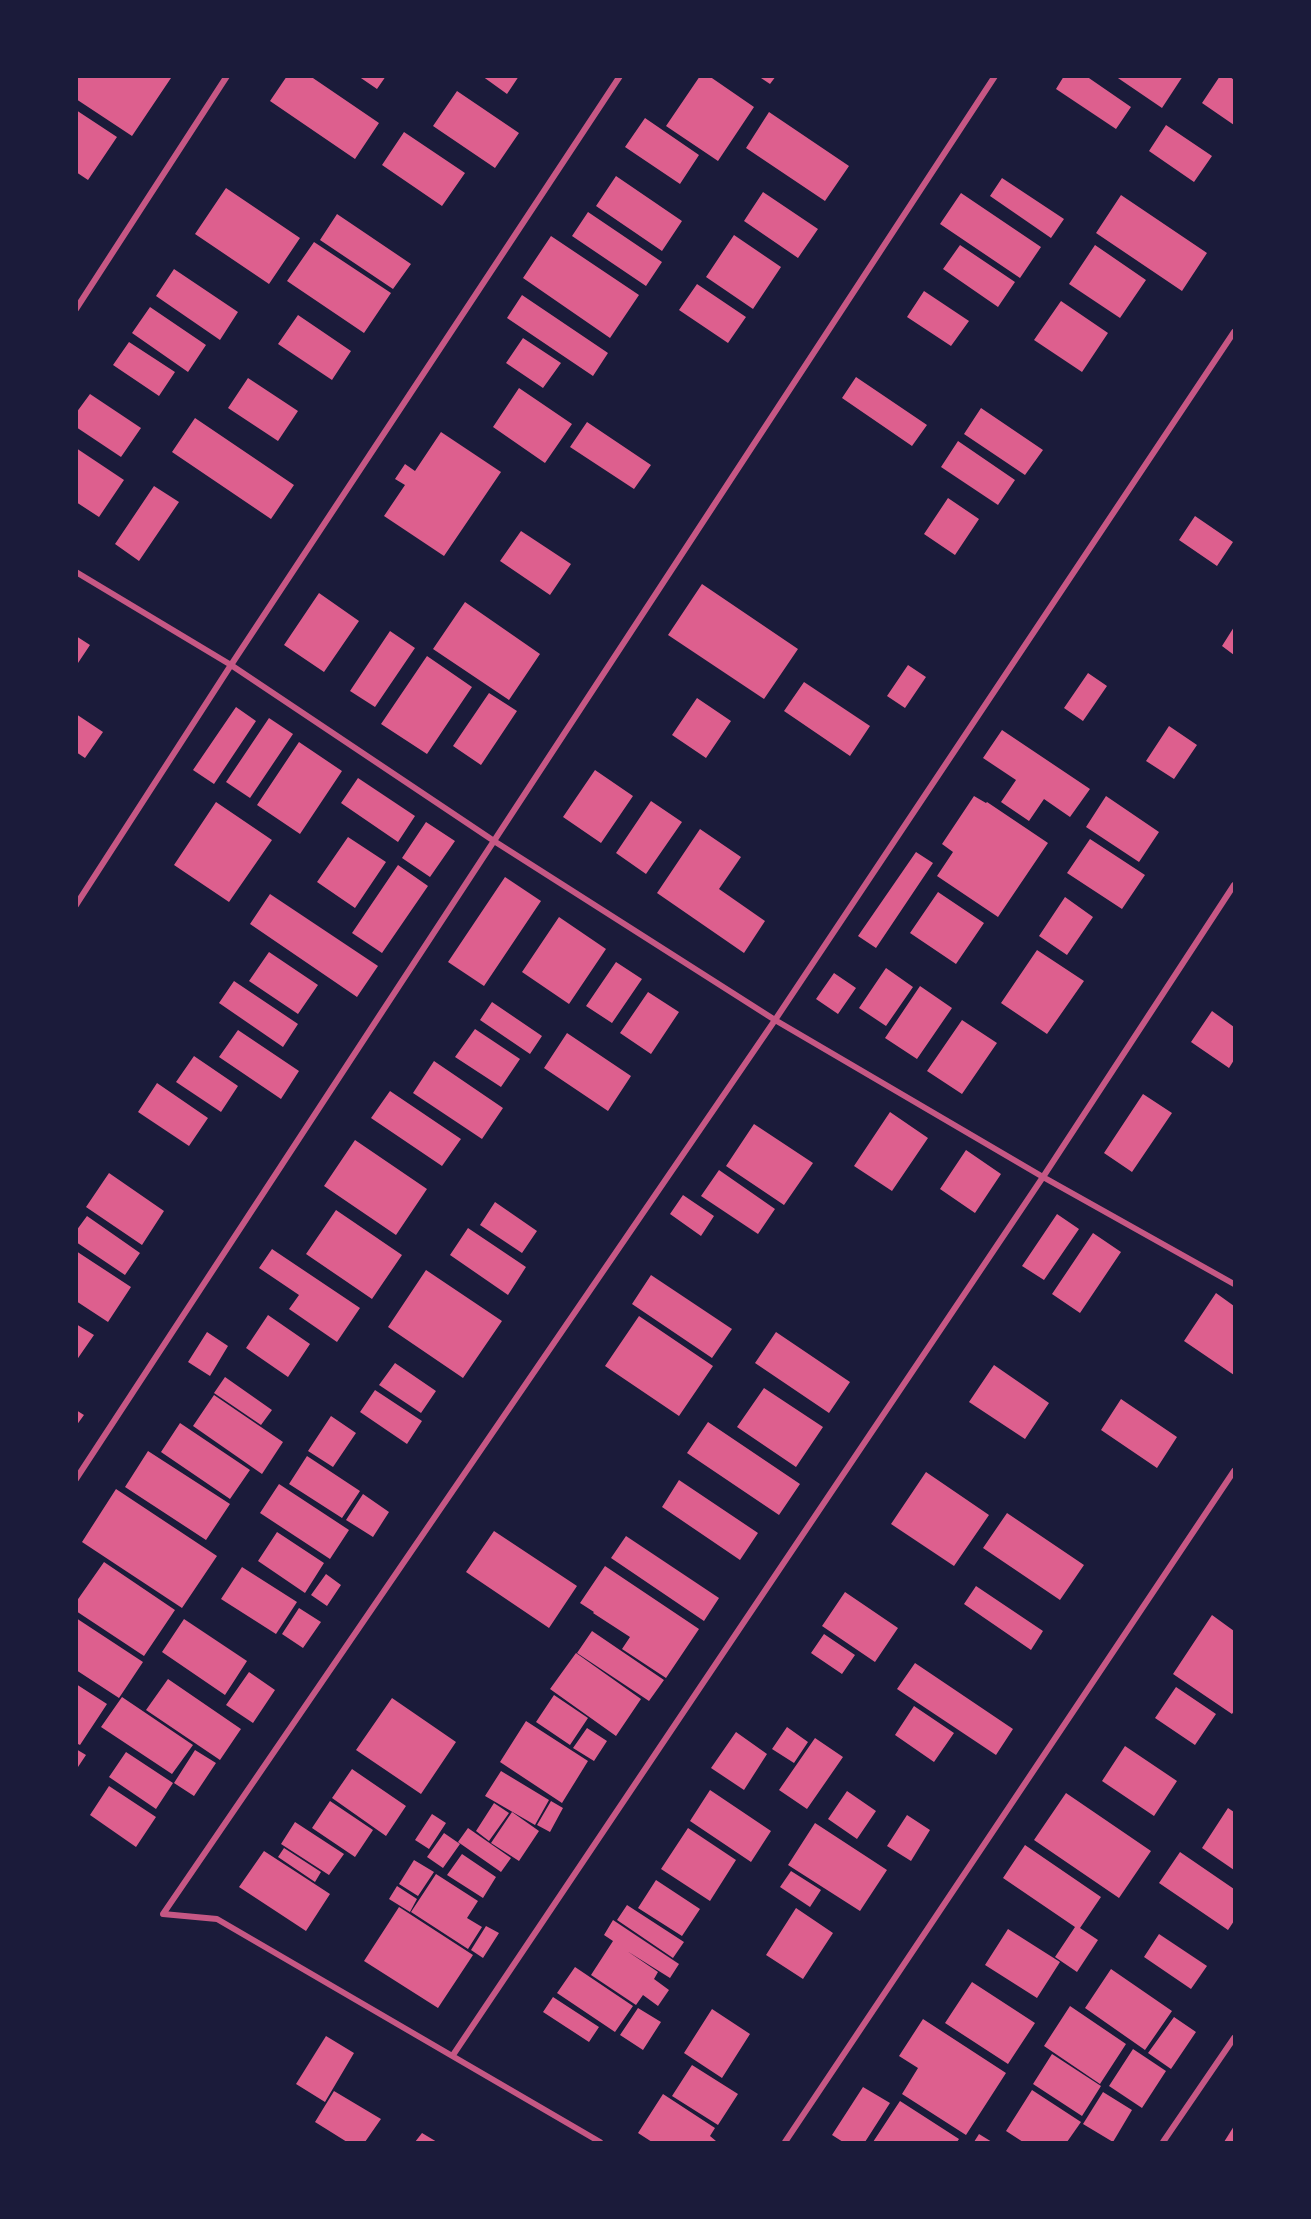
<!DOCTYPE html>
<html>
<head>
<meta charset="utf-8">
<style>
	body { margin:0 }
	#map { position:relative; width:1311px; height:2219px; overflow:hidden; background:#1b1b3a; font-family:Commissioner,sans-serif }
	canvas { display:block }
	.frame { position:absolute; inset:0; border:78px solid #1b1b3a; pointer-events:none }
</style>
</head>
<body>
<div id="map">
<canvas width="1311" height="2219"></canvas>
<div class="frame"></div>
</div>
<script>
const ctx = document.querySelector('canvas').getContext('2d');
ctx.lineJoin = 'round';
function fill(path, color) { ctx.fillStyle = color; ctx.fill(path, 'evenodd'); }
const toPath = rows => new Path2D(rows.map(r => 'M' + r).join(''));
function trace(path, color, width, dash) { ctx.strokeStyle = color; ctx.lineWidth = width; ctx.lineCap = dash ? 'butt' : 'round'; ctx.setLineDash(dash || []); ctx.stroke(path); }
const building = toPath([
	[76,76,170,76,171,78,132,136,76,99],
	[287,76,310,76,379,123,355,159,270,101],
	[358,76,386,76,377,89],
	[482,76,519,76,507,94],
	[700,76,709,76,754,107,718,161,666,126],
	[758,76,776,76,770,84],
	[1064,76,1086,76,1131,107,1116,129,1056,89],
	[1115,76,1183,76,1162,108],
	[1220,76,1229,76,1234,80,1234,125,1202,103],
	[457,91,519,133,495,168,433,126],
	[76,110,117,137,88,180,76,172],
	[769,112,849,166,825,201,746,148],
	[645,118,699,155,680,184,625,147],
	[1166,125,1212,156,1194,182,1149,151],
	[404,132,465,173,442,206,382,165],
	[616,176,682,221,662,251,596,206],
	[1002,178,1064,219,1051,238,990,196],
	[226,188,300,238,269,284,195,234],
	[763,192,818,229,798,258,744,221],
	[961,193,1041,247,1020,278,940,224],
	[1121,195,1207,253,1182,291,1096,233],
	[588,212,662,262,646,286,572,236],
	[337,214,411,264,393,289,320,240],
	[734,235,781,267,753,309,706,277],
	[551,236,639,295,610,338,523,278],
	[314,242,391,293,364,333,287,281],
	[960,245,1015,282,998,307,943,269],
	[1095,245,1146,280,1120,318,1069,284],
	[174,269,238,312,220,340,156,296],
	[697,284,746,317,728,343,679,310],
	[924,291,969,321,951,346,907,317],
	[522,295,608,353,593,376,507,318],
	[1061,301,1108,333,1082,372,1034,340],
	[150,307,206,345,188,372,132,333],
	[298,315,351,351,332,380,278,344],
	[523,338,561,363,543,388,506,363],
	[129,342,175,372,159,396,113,365],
	[856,377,927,425,912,446,842,398],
	[248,378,298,411,278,441,228,408],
	[519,388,572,424,545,463,493,427],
	[90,394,141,428,121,457,76,427,76,413],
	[981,408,1043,450,1025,475,964,434],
	[195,418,294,485,271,519,172,452],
	[587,422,651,465,634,489,570,447],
	[441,432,501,472,444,556,384,516,405,485,395,479,405,464,415,471],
	[958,441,1015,480,998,505,941,467],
	[76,448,124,480,99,517,76,502],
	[154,486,179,502,139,561,115,544],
	[948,498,979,519,955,555,924,534],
	[1195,516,1233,542,1217,566,1179,540],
	[521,531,571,564,550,595,500,561],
	[702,584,798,649,764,699,668,635],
	[319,593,359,621,324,672,284,645],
	[465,602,540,654,509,700,433,649],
	[1234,627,1234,655,1222,646],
	[390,631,415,648,375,707,350,691],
	[76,636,90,645,76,666],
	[427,656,472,687,427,754,381,724],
	[908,665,926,677,905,708,887,696],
	[1088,673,1107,686,1083,721,1064,708],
	[804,682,870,726,850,756,784,711],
	[489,693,517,711,481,765,453,746],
	[697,698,731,721,706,758,672,735],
	[236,707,256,721,214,784,193,770],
	[76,714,103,732,85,758,76,752],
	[269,718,293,734,250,798,226,782],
	[1169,726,1197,745,1174,779,1146,761],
	[1002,730,1090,789,1070,817,1044,799,1029,821,1001,802,1016,780,983,758],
	[299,742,342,771,300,834,257,805],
	[595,770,633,796,601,843,563,817],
	[358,778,415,816,398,842,341,803],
	[974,796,986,803,987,802,1048,843,998,917,937,876,953,852,942,844],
	[1106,796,1159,832,1139,862,1086,827],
	[651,801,682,822,646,874,616,853],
	[216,802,272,840,229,902,174,865],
	[426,822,455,841,430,877,402,858],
	[700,829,741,857,719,889,765,921,744,953,657,893],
	[348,837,386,862,355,908,317,882],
	[1090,839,1145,875,1122,909,1067,873],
	[916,852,933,863,876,948,858,936],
	[398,865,428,886,382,953,352,933],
	[505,877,541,901,484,986,448,962],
	[938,892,984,923,956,964,910,933],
	[270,894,378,966,357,997,250,924],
	[1065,897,1093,917,1067,955,1039,936],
	[559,917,606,949,569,1004,522,972],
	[1037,950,1084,981,1047,1034,1001,1003],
	[269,952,318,985,298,1014,249,981],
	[616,962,642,979,612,1023,586,1006],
	[886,968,913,987,886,1026,859,1008],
	[834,973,856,988,838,1014,816,999],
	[234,981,298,1024,283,1047,219,1003],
	[920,986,952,1008,917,1059,885,1038],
	[648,992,679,1012,651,1054,620,1033],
	[492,1002,542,1036,530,1054,480,1020],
	[1212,1011,1234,1027,1234,1060,1229,1068,1191,1042],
	[962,1020,997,1043,962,1094,927,1071],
	[475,1029,520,1059,501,1087,455,1057],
	[238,1030,299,1071,281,1099,219,1057],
	[567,1033,631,1076,608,1111,544,1068],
	[194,1056,238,1086,221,1112,176,1082],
	[434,1061,503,1108,482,1139,413,1093],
	[157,1083,208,1118,189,1146,138,1112],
	[390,1091,461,1139,442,1166,371,1118],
	[1143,1094,1172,1113,1132,1172,1104,1153],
	[890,1112,928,1138,892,1191,854,1166],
	[754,1124,813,1163,784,1205,726,1166],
	[355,1140,427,1189,396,1235,324,1186],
	[966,1150,1001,1174,975,1213,940,1189],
	[719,1170,775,1209,758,1234,701,1196],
	[109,1173,164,1211,142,1245,86,1207],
	[683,1195,714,1216,701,1236,670,1214],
	[495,1202,537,1231,522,1253,480,1225],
	[336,1210,402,1255,372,1299,306,1254],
	[1057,1214,1079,1229,1044,1280,1022,1266],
	[87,1216,140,1253,125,1275,76,1242,76,1231],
	[468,1228,526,1267,508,1295,450,1255],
	[1093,1233,1121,1252,1080,1313,1052,1294],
	[272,1249,360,1308,337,1342,289,1309,299,1295,259,1268],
	[76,1251,131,1287,108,1322,76,1301],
	[426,1270,502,1321,463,1378,388,1327],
	[651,1275,732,1329,712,1358,632,1304],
	[1216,1293,1234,1306,1234,1375,1184,1341],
	[268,1315,310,1344,288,1377,246,1348],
	[639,1316,713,1366,679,1416,605,1366],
	[76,1324,94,1335,76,1361],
	[207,1332,228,1346,210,1376,188,1362],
	[776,1332,850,1382,829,1413,755,1363],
	[395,1363,436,1391,421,1413,379,1385],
	[994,1365,1049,1403,1025,1439,969,1402],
	[225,1377,272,1410,261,1425,214,1393],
	[764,1388,823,1427,796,1467,737,1427],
	[375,1390,422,1421,407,1444,360,1412],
	[214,1395,283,1442,262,1474,193,1426],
	[1121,1399,1177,1437,1157,1468,1101,1430],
	[76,1410,84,1415,76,1426],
	[331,1416,356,1433,333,1467,308,1451],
	[708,1422,800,1484,779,1515,687,1453],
	[180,1423,250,1470,230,1499,161,1452],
	[148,1451,230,1504,206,1540,125,1487],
	[307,1456,360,1491,342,1518,289,1484],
	[926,1472,989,1515,954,1566,891,1524],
	[679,1480,758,1533,740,1560,662,1507],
	[279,1484,349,1530,330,1559,260,1513],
	[116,1489,217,1556,182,1608,82,1542],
	[363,1494,389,1512,373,1537,346,1520],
	[1007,1513,1084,1565,1060,1600,983,1548],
	[494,1531,577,1586,549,1628,466,1572],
	[277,1532,324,1563,305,1593,258,1561],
	[626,1536,719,1598,704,1621,611,1558],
	[104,1562,175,1610,144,1656,76,1611,76,1602],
	[605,1566,699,1629,666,1678,622,1649,630,1637,593,1613,594,1612,580,1603],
	[242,1567,297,1602,276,1634,221,1599],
	[326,1574,341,1585,327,1606,311,1595],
	[976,1586,1043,1631,1031,1650,964,1604],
	[845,1592,898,1628,875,1662,822,1626],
	[299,1608,321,1622,303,1648,282,1634],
	[1212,1615,1234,1631,1234,1711,1232,1714,1173,1674],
	[76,1618,143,1662,119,1698,76,1670],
	[184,1619,247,1661,225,1695,162,1652],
	[592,1631,664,1680,649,1701,577,1653],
	[824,1634,855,1655,842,1674,811,1653],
	[576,1653,641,1699,616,1736,550,1689],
	[915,1663,1013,1729,996,1755,897,1689],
	[249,1672,275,1690,253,1723,226,1705],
	[168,1679,241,1729,220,1760,146,1710],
	[76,1684,107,1704,80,1745,76,1743],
	[1176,1687,1216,1714,1195,1745,1155,1718],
	[554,1695,588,1718,570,1745,536,1722],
	[122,1697,193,1745,172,1774,101,1727],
	[392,1698,456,1742,421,1794,356,1750],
	[914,1706,954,1733,934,1762,895,1735],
	[526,1721,588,1761,562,1803,500,1762],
	[787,1727,808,1742,794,1763,772,1749],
	[587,1728,607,1741,594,1761,573,1748],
	[736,1732,767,1754,744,1790,711,1768],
	[815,1738,843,1757,807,1809,779,1790],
	[1125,1746,1177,1781,1154,1816,1102,1781],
	[76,1749,86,1755,76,1770],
	[195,1750,216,1763,194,1796,174,1783],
	[126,1752,173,1783,156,1809,109,1777],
	[352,1769,406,1806,386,1836,332,1798],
	[501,1771,549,1800,535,1825,485,1796],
	[109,1786,156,1817,136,1847,90,1815],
	[710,1790,771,1831,751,1862,690,1821],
	[847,1791,876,1811,857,1839,828,1819],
	[1066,1793,1151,1851,1119,1898,1034,1840],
	[330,1801,373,1830,355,1857,312,1828],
	[551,1801,563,1808,550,1832,537,1825],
	[494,1803,509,1813,489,1841,476,1831],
	[1228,1808,1234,1812,1234,1870,1202,1848],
	[512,1812,539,1831,519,1861,491,1843],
	[432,1814,446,1823,429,1849,415,1840],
	[907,1815,930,1830,911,1861,887,1846],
	[295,1822,344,1854,329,1875,281,1844],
	[815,1823,887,1870,860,1911,788,1865],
	[468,1828,511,1858,501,1872,458,1842],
	[688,1828,736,1860,710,1901,661,1869],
	[444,1833,460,1844,443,1868,427,1857],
	[1025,1845,1101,1897,1080,1928,1098,1940,1077,1972,1055,1957,1075,1927,1003,1878],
	[284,1848,321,1872,315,1882,278,1857],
	[264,1851,330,1894,306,1931,239,1887],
	[1180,1852,1234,1889,1234,1921,1228,1930,1159,1883],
	[462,1854,496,1877,483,1898,447,1875],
	[414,1860,434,1872,418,1896,399,1884],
	[791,1871,821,1890,810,1907,780,1887],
	[436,1874,478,1901,467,1918,482,1927,468,1949,411,1912],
	[656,1880,700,1909,682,1936,638,1908],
	[397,1886,417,1899,410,1912,389,1899],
	[627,1905,684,1942,673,1958,617,1920],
	[399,1907,473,1955,438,2008,364,1961],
	[796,1908,833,1933,803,1979,766,1955],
	[613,1920,679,1964,670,1978,627,1951,658,1972,654,1979,669,1990,658,2006,643,1995,636,2005,591,1975,613,1941,604,1935],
	[486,1926,499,1933,483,1958,471,1950],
	[1008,1929,1060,1962,1037,1998,985,1965],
	[1159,1934,1207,1966,1191,1989,1144,1957],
	[575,1967,633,2006,615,2032,557,1993],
	[1111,1969,1172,2011,1145,2050,1085,2008],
	[972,1982,1035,2023,1008,2064,945,2023],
	[553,1997,599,2027,589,2042,543,2012],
	[1070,2006,1126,2044,1100,2084,1044,2046],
	[638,2008,661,2022,643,2050,620,2035],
	[712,2009,750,2034,722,2078,684,2053],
	[1174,2017,1196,2032,1171,2069,1148,2053],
	[923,2019,1006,2073,966,2135,902,2094,918,2068,899,2056],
	[326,2036,354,2053,325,2102,296,2084],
	[1133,2049,1166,2071,1142,2108,1109,2086],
	[1052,2054,1101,2086,1082,2116,1033,2084],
	[692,2065,738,2094,718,2125,672,2096],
	[863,2087,890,2103,865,2142,843,2142,832,2135],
	[1032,2090,1081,2122,1067,2142,1023,2142,1006,2131],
	[334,2091,381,2119,365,2142,347,2142,315,2122],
	[1103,2092,1132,2110,1113,2142,1083,2124],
	[663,2094,715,2128,710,2136,716,2141,715,2142,652,2142,638,2133],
	[900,2101,959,2139,957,2142,873,2142],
	[1234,2126,1234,2142,1224,2142],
	[422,2133,437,2142,415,2142],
	[979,2134,992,2142,974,2142]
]);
const minor = toPath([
	[76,309,227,76],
	[76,572,231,665,494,841,775,1020,1043,1177,1234,1284],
	[76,905,231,665,620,76],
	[76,1479,995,76],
	[453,2055,1043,1177,1234,885],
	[600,2142,217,1919,163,1914,775,1020,1234,332],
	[785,2142,1234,1471],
	[1163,2142,1234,2038]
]);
fill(building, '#dd5f8e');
trace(minor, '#c65784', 6);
</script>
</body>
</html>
